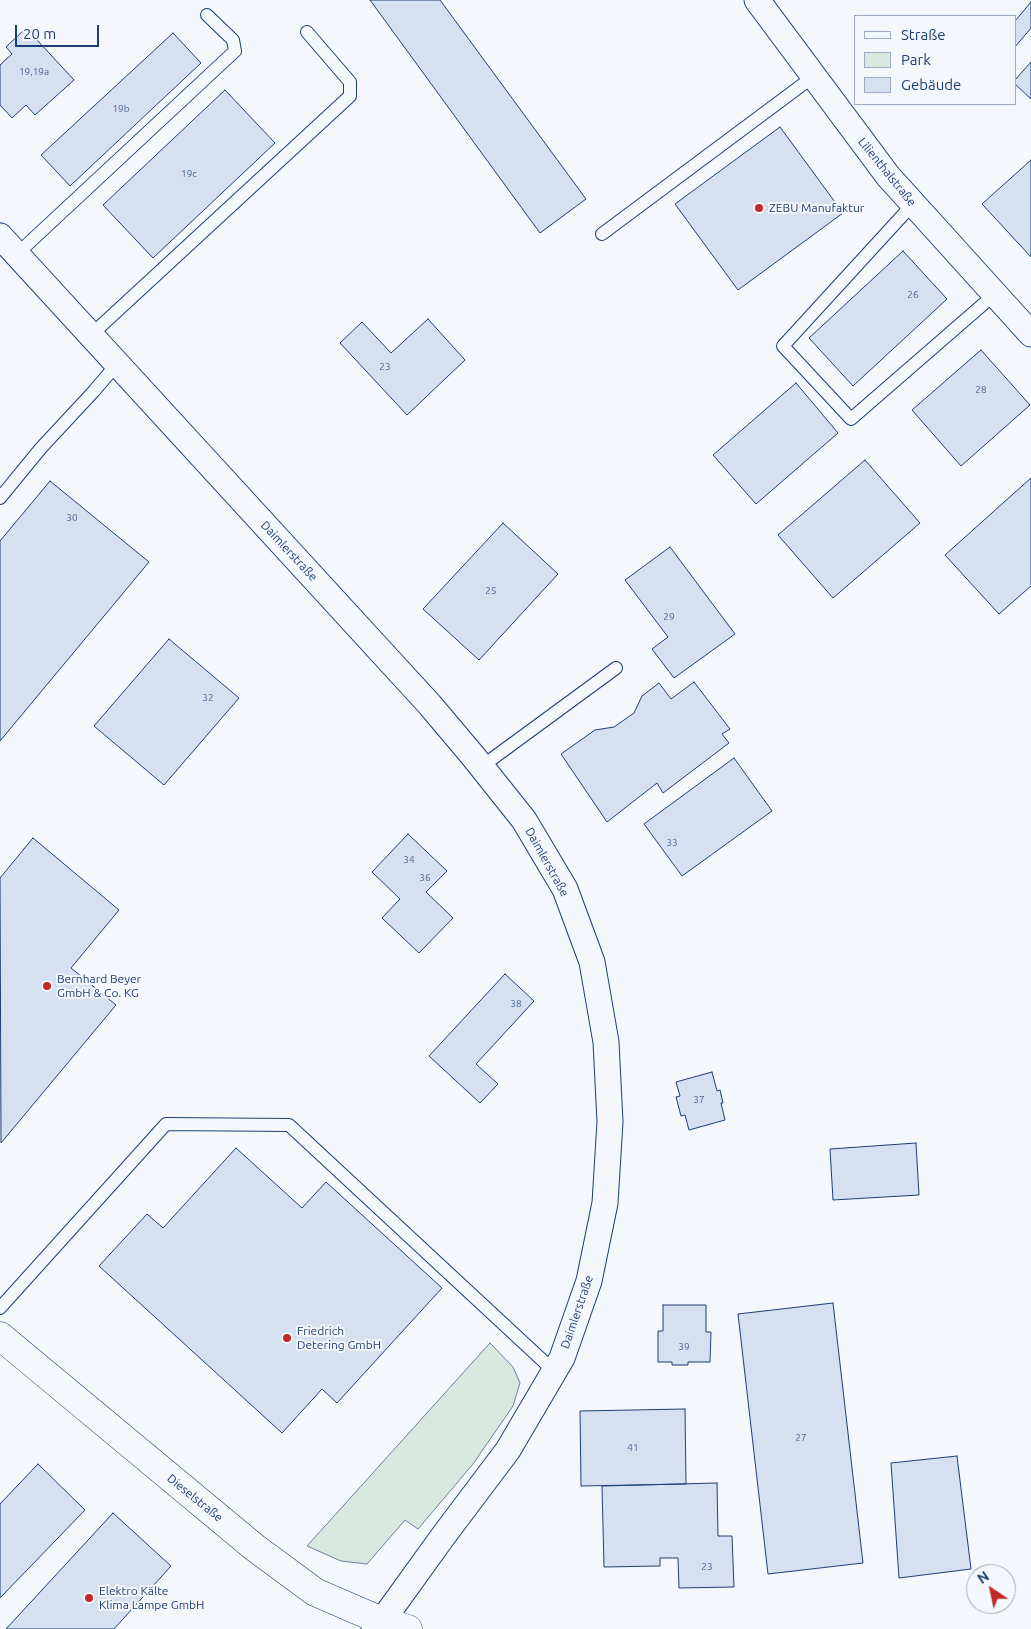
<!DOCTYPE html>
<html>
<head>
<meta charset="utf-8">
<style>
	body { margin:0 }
	#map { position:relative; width:1031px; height:1629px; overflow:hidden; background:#f4f7fb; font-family:Ubuntu,sans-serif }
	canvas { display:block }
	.legend { position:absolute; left:854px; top:15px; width:162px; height:90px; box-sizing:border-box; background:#f4f7fb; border:1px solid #9eadc5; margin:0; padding:6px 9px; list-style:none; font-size:15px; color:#1d3f73 }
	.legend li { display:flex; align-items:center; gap:10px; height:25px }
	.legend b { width:25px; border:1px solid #9eadc5 }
	.north { position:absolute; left:966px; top:1564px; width:50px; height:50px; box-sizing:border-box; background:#f4f7fb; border:1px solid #9eadc5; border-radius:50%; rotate:326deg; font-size:14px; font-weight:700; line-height:20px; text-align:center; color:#1d3f73 }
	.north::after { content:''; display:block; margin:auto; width:18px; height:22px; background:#c62828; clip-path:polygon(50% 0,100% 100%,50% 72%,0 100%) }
	.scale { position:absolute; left:15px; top:25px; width:84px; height:22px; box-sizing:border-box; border:2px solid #1d3f73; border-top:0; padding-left:6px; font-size:15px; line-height:18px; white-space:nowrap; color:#1d3f73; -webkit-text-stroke:4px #f4f7fb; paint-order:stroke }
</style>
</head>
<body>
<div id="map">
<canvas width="1031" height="1629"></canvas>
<ul class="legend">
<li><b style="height:6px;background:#f4f7fb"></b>Straße</li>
<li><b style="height:14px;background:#d7e8df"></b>Park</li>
<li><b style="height:14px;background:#d5e0f0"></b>Gebäude</li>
</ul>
<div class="north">N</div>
<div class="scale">20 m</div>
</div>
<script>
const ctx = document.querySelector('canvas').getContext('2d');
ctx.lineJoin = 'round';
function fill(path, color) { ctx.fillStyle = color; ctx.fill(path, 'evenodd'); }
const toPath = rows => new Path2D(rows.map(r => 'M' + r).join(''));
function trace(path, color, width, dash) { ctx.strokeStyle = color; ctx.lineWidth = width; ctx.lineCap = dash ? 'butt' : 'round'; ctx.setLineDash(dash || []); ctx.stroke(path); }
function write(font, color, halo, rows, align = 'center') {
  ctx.font = font + ' Ubuntu,sans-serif'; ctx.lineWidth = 4; ctx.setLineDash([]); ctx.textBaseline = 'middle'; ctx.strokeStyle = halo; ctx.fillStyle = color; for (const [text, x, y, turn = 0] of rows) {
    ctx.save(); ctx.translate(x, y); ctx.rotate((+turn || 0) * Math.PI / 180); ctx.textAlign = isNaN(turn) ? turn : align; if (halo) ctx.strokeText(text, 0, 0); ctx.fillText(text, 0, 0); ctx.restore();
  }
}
const green = toPath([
	[490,1343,513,1367,520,1383,513,1406,473,1464,418,1529,405,1520,367,1564,341,1561,307,1546,490,1343]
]);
const building = toPath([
	[370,0,440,0,586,199,540,233,370,0],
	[1031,2,1031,28,1015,47,1015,21,1031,2],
	[26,28,74,80,35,115,26,105,12,118,0,105,0,65,12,54,6,47,26,28],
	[173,33,201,63,70,186,41,155,173,33],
	[1031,62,1031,99,1015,84,1015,80,1031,62],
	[225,90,275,143,153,258,103,205,225,90],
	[780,127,843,213,738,290,675,204,780,127],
	[1031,160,1031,257,982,204,1031,160],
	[903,251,947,299,853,386,809,338,903,251],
	[428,319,465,360,407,415,340,343,362,322,391,353,428,319],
	[981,350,1030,405,961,466,912,410,981,350],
	[796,383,838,433,756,504,713,455,796,383],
	[865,460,920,523,833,598,778,535,865,460],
	[1031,478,1031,586,999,614,945,555,1031,478],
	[50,481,149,562,0,741,0,541,50,481],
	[503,523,558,574,479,660,423,609,503,523],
	[670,547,735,634,674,678,652,649,668,637,625,580,670,547],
	[169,639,239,698,164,785,94,726,169,639],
	[694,682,730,729,722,734,729,743,663,793,657,783,607,822,561,754,595,730,614,727,634,713,642,696,659,683,671,699,694,682],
	[734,758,772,811,682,876,644,824,734,758],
	[408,834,447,871,426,892,453,918,419,953,382,918,400,899,372,872,408,834],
	[33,838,119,910,71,968,116,1005,1,1143,0,878,33,838],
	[505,974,534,1001,476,1064,498,1084,480,1103,429,1056,505,974],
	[712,1072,717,1091,720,1090,723,1103,721,1103,725,1120,689,1130,685,1115,681,1116,676,1097,680,1096,676,1082,712,1072],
	[916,1143,919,1195,833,1200,830,1149,916,1143],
	[236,1148,302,1208,326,1182,442,1288,337,1403,322,1389,282,1433,99,1266,147,1214,163,1228,236,1148],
	[833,1303,863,1563,768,1574,738,1314,833,1303],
	[663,1305,706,1305,706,1332,711,1332,710,1362,688,1362,688,1365,672,1365,672,1362,658,1362,658,1331,663,1331,663,1305],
	[685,1409,686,1484,581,1486,580,1411,685,1409],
	[957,1456,971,1569,899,1578,891,1463,957,1456],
	[38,1464,85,1510,0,1598,0,1504,38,1464],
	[717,1483,718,1536,732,1536,734,1587,679,1588,678,1558,660,1558,660,1566,604,1567,602,1486,717,1483],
	[113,1513,171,1566,114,1629,6,1629,113,1513]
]);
const lane = toPath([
	[913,204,783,346,851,419,995,294],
	[602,234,814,76],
	[17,254,235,51,233,40,207,15],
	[91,335,350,96,350,82,307,32],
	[0,498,41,448,94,391,117,364],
	[481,767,616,668],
	[0,1308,166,1124,289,1125,554,1371]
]);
const street = toPath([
	[757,0,888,176,1031,334],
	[0,236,430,705,473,756,524,820,565,889,592,962,606,1042,610,1122,605,1203,589,1281,562,1358,508,1450,444,1535,382,1621,374,1629]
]);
const secondary = toPath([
	[0,1336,254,1547,315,1592,382,1621,408,1629]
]);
const markers = [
	[759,208,5,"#c62828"],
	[47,986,5,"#c62828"],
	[287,1338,5,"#c62828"],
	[89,1598,5,"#c62828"]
];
const numberNames = [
	["19,19a",34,72],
	["19b",121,109],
	["19c",189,174],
	["26",913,295],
	["23",385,367],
	["28",981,390],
	["30",72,518],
	["25",491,591],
	["29",669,617],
	["32",208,698],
	["33",672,843],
	["34",409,860],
	["36",425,878],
	["38",516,1004],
	["37",699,1100],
	["39",684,1347],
	["27",801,1438],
	["41",633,1448],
	["23",707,1567]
];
const streetNames = [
	["Lilienthalstraße",887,172,51],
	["Daimlerstraße",289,551,47],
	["Daimlerstraße",547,862,61],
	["Daimlerstraße",577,1312,-71],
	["Dieselstraße",195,1498,39]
];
const poiNames = [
	["ZEBU Manufaktur",769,208],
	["Bernhard Beyer",57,979],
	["GmbH & Co. KG",57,993],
	["Friedrich",297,1331],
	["Detering GmbH",297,1345],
	["Elektro Kälte",99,1591],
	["Klima Lampe GmbH",99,1605]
];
fill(green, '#d7e8df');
trace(green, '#687fa3', 1);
fill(building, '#d5e0f0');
trace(building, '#1d3f73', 1);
trace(lane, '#1d3f73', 14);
trace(street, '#1d3f73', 27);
trace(secondary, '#1d3f73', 29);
trace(lane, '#f4f7fb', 12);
trace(street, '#f4f7fb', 25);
trace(secondary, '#f4f7fb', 28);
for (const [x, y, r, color] of markers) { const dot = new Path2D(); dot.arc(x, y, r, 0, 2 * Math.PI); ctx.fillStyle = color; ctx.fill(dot); trace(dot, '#f4f7fb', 2); }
write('10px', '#4b6792', null, numberNames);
write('12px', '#1d3f73', '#f4f7fb', streetNames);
write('12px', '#1d3f73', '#f4f7fb', poiNames, 'left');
</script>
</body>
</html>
